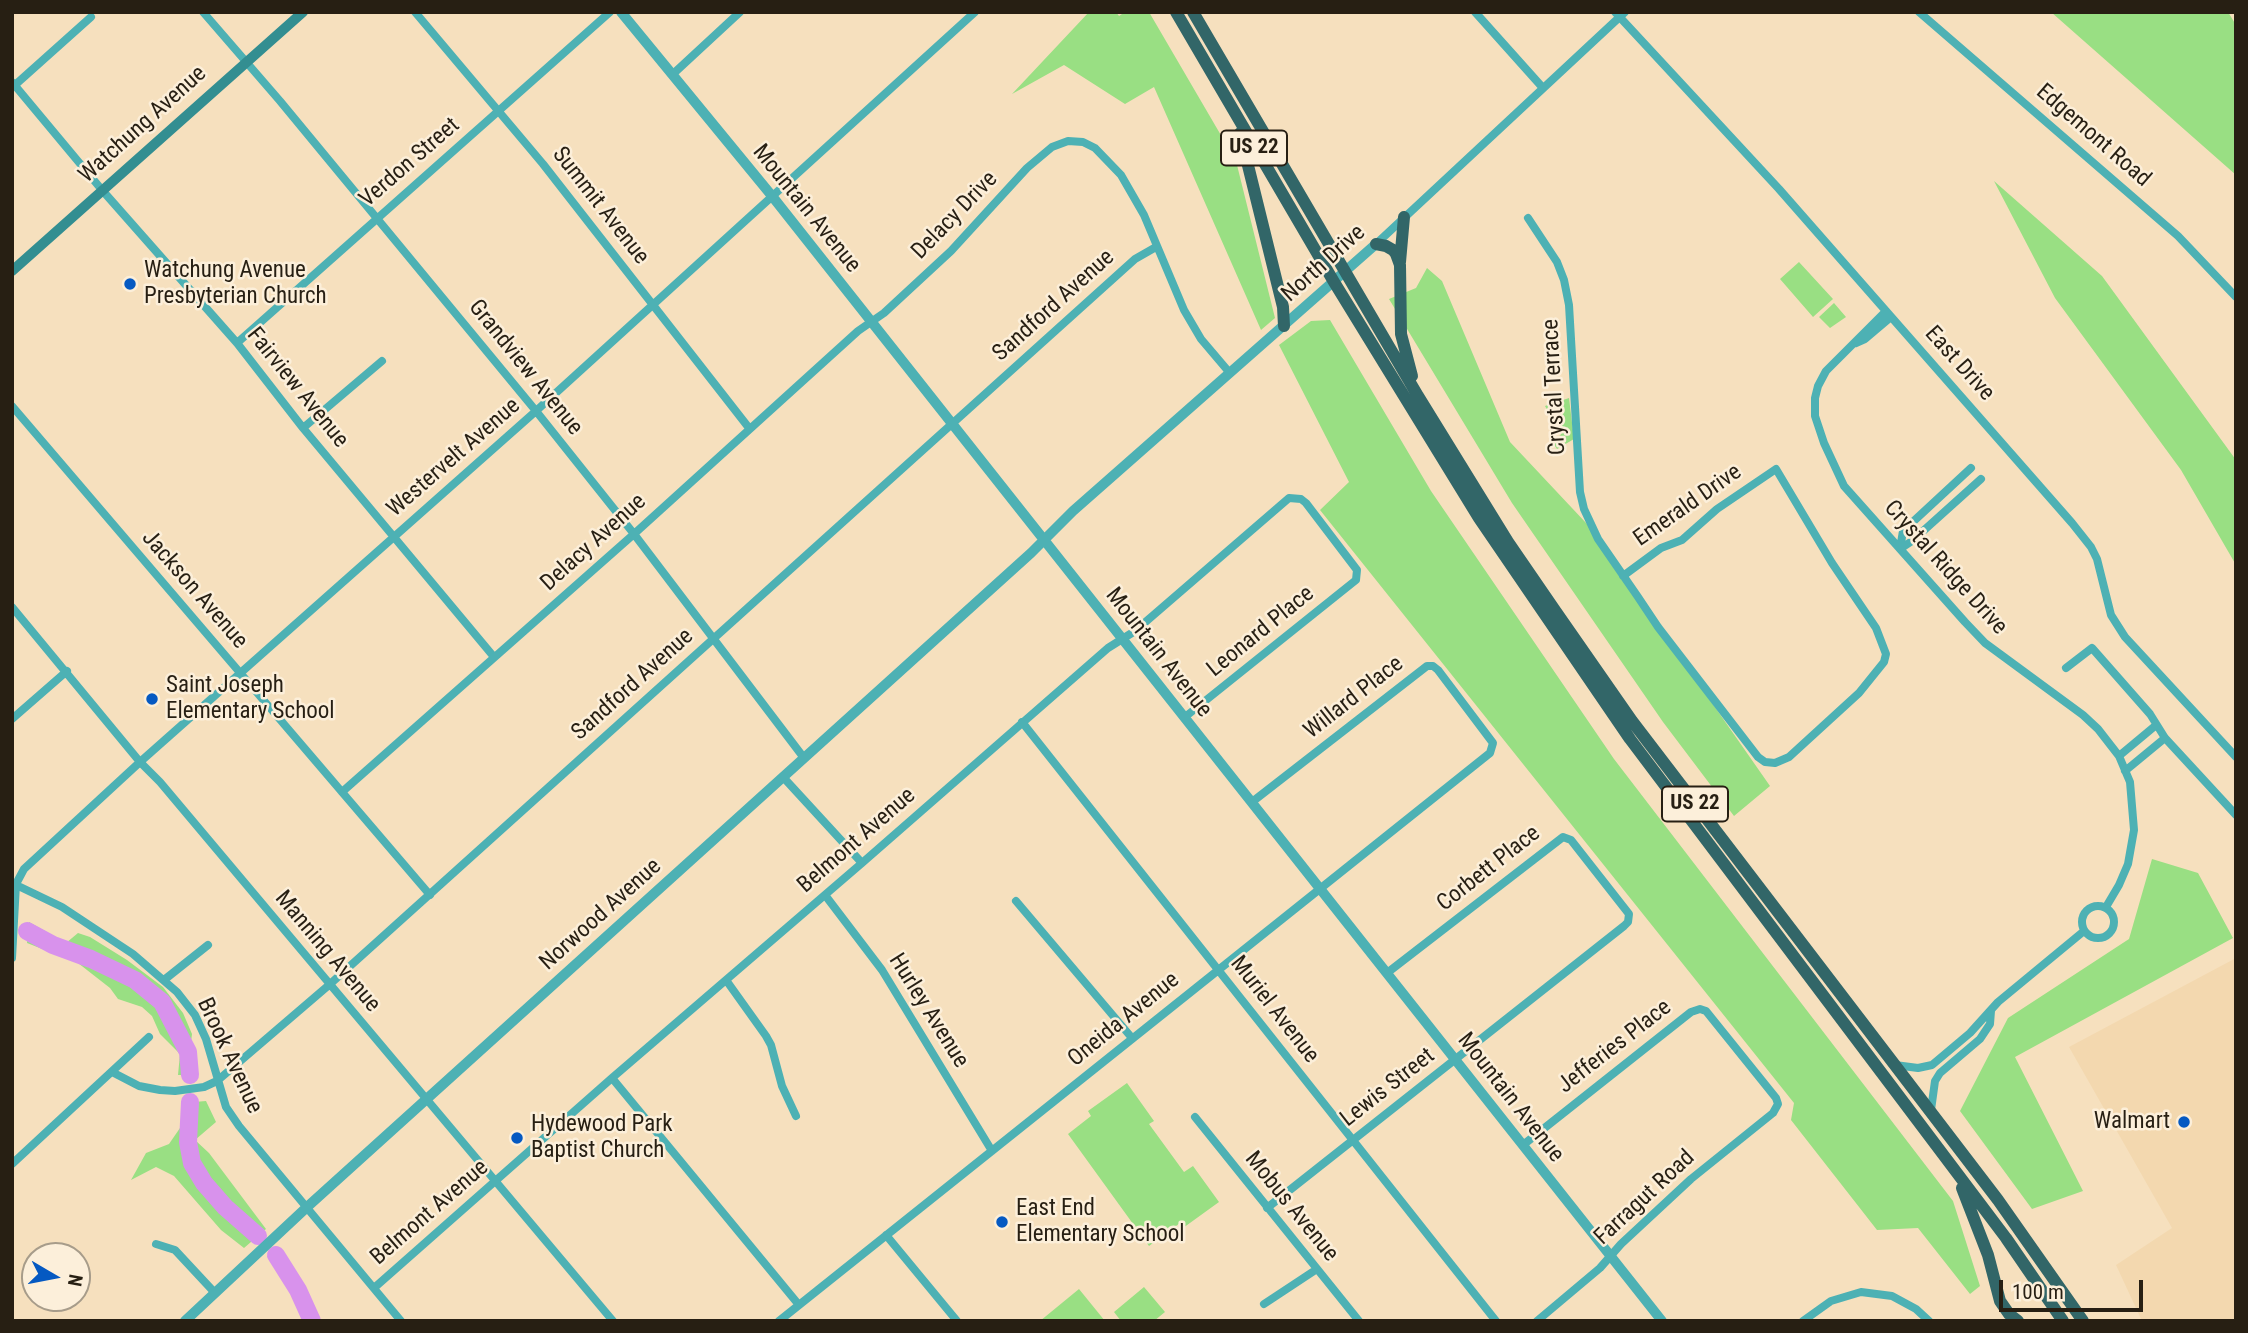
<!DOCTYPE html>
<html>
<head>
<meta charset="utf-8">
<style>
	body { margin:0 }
	#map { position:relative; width:2248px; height:1333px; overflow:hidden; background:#f6e0be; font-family:"Roboto Condensed",sans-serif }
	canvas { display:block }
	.frame { position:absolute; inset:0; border:14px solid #271f13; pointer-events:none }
	.north { position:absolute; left:21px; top:1242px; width:70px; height:70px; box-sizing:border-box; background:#fcefda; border:2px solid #a79c8a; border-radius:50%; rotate:100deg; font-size:19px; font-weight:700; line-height:28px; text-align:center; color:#271f13 }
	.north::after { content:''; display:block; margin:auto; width:24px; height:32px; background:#0559c2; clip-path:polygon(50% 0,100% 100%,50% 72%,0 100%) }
	.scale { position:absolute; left:1999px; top:1280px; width:144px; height:32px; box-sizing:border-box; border:4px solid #271f13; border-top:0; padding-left:9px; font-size:21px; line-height:24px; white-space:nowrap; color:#271f13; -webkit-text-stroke:5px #fcefda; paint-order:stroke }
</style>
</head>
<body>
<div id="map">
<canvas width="2248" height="1333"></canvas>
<div class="frame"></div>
<div class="north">N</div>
<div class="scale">100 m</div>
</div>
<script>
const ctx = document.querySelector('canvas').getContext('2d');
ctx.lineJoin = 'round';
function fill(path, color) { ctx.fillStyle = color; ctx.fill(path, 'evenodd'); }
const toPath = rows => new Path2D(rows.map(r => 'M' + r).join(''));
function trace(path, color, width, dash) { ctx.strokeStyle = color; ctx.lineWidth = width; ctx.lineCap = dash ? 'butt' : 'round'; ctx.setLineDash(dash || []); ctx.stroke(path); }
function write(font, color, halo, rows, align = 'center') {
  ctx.font = font + ' "Roboto Condensed",sans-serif'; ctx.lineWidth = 5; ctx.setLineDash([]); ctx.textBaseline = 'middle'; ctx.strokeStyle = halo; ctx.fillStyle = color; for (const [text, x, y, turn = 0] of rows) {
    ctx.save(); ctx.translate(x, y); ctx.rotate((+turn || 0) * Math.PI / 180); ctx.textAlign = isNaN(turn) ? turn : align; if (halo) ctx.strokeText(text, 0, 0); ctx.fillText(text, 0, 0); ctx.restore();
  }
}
const built = toPath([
	[2236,958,2236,1321,2142,1321,2116,1265,2172,1228,2069,1047]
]);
const green = toPath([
	[1089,12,1116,12,1119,16,1125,12,1149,12,1236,161,1275,318,1261,330,1154,87,1125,104,1064,65,1012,94],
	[2051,12,2228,12,2236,25,2236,175],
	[1994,181,2102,276,2236,460,2236,565,2181,470,2055,298],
	[1799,262,1833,299,1813,317,1780,279],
	[1427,268,1442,281,1510,442,1587,524,1770,786,1734,816,1663,722,1512,503,1389,299,1416,288],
	[1834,303,1846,317,1830,328,1819,317],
	[1330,320,1431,491,1614,759,1953,1201,1980,1286,1970,1294,1918,1228,1877,1230,1791,1120,1794,1103,1320,510,1349,482,1279,345,1311,321],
	[1569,398,1574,439,1557,449,1551,440,1561,435,1545,406],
	[2152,859,2198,873,2233,938,2015,1057,2083,1191,2032,1209,1960,1111,2008,1018,2129,939],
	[29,922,66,943,78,933,90,937,127,960,163,987,183,1013,192,1034,187,1075,178,1075,180,1054,160,1034,152,1016,142,1007,118,999,110,988,78,963,27,943],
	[1127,1083,1154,1121,1149,1124,1184,1172,1193,1166,1219,1202,1183,1228,1180,1223,1149,1246,1068,1134,1091,1116,1088,1111],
	[206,1101,216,1122,195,1140,209,1153,266,1229,244,1248,221,1230,174,1176,156,1167,131,1180,146,1153,169,1144,180,1128,183,1103],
	[1144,1287,1165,1312,1154,1321,1121,1321,1114,1312],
	[1079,1289,1105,1321,1040,1321]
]);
const river = toPath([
	[27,931,53,945,91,959,135,980,162,1002,188,1052,190,1075],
	[190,1102,188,1142,192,1163,204,1183,225,1207,258,1236],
	[276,1255,298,1290,312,1321]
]);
const minor = toPath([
	[203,12,280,101,536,411,634,534,804,758],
	[415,12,543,164,749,428],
	[1475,12,1543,88],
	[1615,12,1779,189,2072,523,2091,547,2097,559,2111,615,2125,637,2236,757],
	[1919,12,2178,236,2236,297],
	[673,74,740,12],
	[12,82,102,190,237,343,303,428,494,657],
	[15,85,91,17],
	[1528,218,1557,262,1564,280,1569,305,1580,492,1584,509,1598,539,1638,597,1658,627,1758,757,1765,762,1775,763,1789,757,1859,693,1884,662,1886,654,1876,628,1832,563,1776,469,1717,509,1682,540,1661,548,1623,576],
	[1376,244,1625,12],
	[1886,311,1826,371,1818,386,1815,398,1815,416,1824,443,1844,486,1965,622,1985,643,2083,715,2098,729,2119,756,2130,782,2134,830,2128,864,2119,885,2106,907],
	[237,343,610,12],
	[1856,343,1865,339,1891,317],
	[12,406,430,895],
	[303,428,382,361],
	[1900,549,1903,531,1971,468],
	[1900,549,1912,541,1981,479],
	[12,607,140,762,160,782,613,1321],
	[2066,668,2092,648,2150,714,2165,738,2236,815],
	[12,719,67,671],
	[1022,722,1496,1321],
	[2119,756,2155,726],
	[2125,771,2165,738],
	[783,777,862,863],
	[342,792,634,534,858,331,884,313,951,251,1027,168,1052,147,1068,141,1083,142,1095,148,1121,175,1144,215,1184,310,1201,339,1229,372],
	[12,883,62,907,133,954,177,992,195,1015,206,1039,226,1107,239,1126,401,1321],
	[825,895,882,970,992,1151],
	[1016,901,1132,1038],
	'2082 922a16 16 0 1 1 32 0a16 16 0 1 1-32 0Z',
	[12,958,16,884,24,869,140,762,536,411,975,12],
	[164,980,208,945],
	[726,980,766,1036,771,1045,782,1086,796,1116],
	[1895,1065,1918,1068,1932,1065,1970,1033,1998,1002,2084,931],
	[112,1072,139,1086,160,1090,175,1091,204,1087,217,1081,329,985,1135,259,1156,247],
	[612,1078,799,1305],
	[1931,1110,1935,1081,1940,1073,1980,1039,1990,1024,1991,1011],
	[1195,1117,1359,1321],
	[1523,1145,1691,1012,1700,1009,1706,1011,1776,1098,1778,1104,1773,1113,1691,1179,1621,1244,1600,1268,1537,1321],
	[12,1164,149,1037],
	[1267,1208,1624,926,1628,922,1629,914,1571,840,1563,837,1387,973],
	[886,1235,957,1321],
	[156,1244,175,1250,215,1293],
	[374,1288,612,1078,862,863,1108,648,1135,631,1289,498,1301,499,1306,503,1357,570,1356,580,1185,717],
	[1264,1304,1317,1269],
	[779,1321,1490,753,1493,743,1438,670,1433,666,1427,666,1252,802],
	[1803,1321,1831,1301,1861,1292,1892,1296,1916,1309,1929,1321]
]);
const tertiary = toPath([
	[621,12,772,196,1662,1321],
	[185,1321,306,1208,1031,553,1073,511,1376,244]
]);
const secondary = toPath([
	[12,271,303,12]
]);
const trunk = toPath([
	[1176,12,1334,282,1479,518,1630,739,2006,1238,2063,1321],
	[1193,12,1418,396,1508,542,1554,609,1632,721,1998,1200,2083,1321],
	[1240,133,1283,307,1284,326],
	[1376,244,1386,246,1393,250,1396,254,1400,265,1401,334,1412,376],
	[1400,262,1404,217],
	[1962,1188,1988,1255,2000,1301,2009,1314,2018,1321]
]);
const markers = [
	[130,284,7,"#0559c2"],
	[152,699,7,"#0559c2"],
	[2184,1122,7,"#0559c2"],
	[517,1138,7,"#0559c2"],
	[1002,1222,7,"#0559c2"]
];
const shields = [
	[1254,148,66],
	[1695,804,66]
];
const shieldNames = [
	["US 22",1254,148],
	["US 22",1695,804]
];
const streetNames = [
	["Watchung Avenue",143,125,-42],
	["Edgemont Road",2093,136,41],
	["Verdon Street",410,163,-41],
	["Summit Avenue",600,206,52],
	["Mountain Avenue",806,209,51],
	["Delacy Drive",955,216,-46],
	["North Drive",1324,264,-42],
	["Sandford Avenue",1054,306,-42],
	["East Drive",1959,364,48],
	["Grandview Avenue",525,368,51],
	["Crystal Terrace",1555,387,-93],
	["Fairview Avenue",297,388,51],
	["Westervelt Avenue",454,458,-41],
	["Emerald Drive",1688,506,-35],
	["Delacy Avenue",594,543,-42],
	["Crystal Ridge Drive",1945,568,48],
	["Jackson Avenue",194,590,49],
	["Leonard Place",1261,632,-39],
	["Mountain Avenue",1158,653,52],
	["Sandford Avenue",633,685,-42],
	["Willard Place",1354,698,-38],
	["Belmont Avenue",857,841,-41],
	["Corbett Place",1489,869,-38],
	["Norwood Avenue",601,915,-42],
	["Manning Avenue",327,952,50],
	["Muriel Avenue",1274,1010,52],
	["Hurley Avenue",928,1011,58],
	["Oneida Avenue",1124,1020,-39],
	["Jefferies Place",1615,1047,-38],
	["Brook Avenue",229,1056,65],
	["Lewis Street",1388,1088,-38],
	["Mountain Avenue",1510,1098,52],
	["Farragut Road",1645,1198,-43],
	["Mobus Avenue",1291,1207,51],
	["Belmont Avenue",430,1213,-41]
];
const poiNames = [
	["Watchung Avenue",144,271],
	["Presbyterian Church",144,297],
	["Saint Joseph",166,686],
	["Elementary School",166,712],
	["Walmart",2170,1122,"right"],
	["Hydewood Park",531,1125],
	["Baptist Church",531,1151],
	["East End",1016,1209],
	["Elementary School",1016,1235]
];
fill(built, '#f3d8af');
fill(green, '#99df83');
trace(river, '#d892ec', 18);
trace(minor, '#4db1b4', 8);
trace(tertiary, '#4db1b4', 10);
trace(secondary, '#338e91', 10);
trace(trunk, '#326668', 12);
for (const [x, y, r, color] of markers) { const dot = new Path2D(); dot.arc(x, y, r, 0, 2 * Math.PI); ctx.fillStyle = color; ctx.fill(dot); trace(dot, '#fcefda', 2.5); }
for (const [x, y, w] of shields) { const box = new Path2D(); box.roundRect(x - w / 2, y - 17.5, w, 35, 5); ctx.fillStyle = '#fcefda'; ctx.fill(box); trace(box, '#271f13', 2); }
write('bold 21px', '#271f13', null, shieldNames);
write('23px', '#271f13', '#fcefda', streetNames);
write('23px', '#271f13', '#fcefda', poiNames, 'left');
</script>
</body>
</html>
